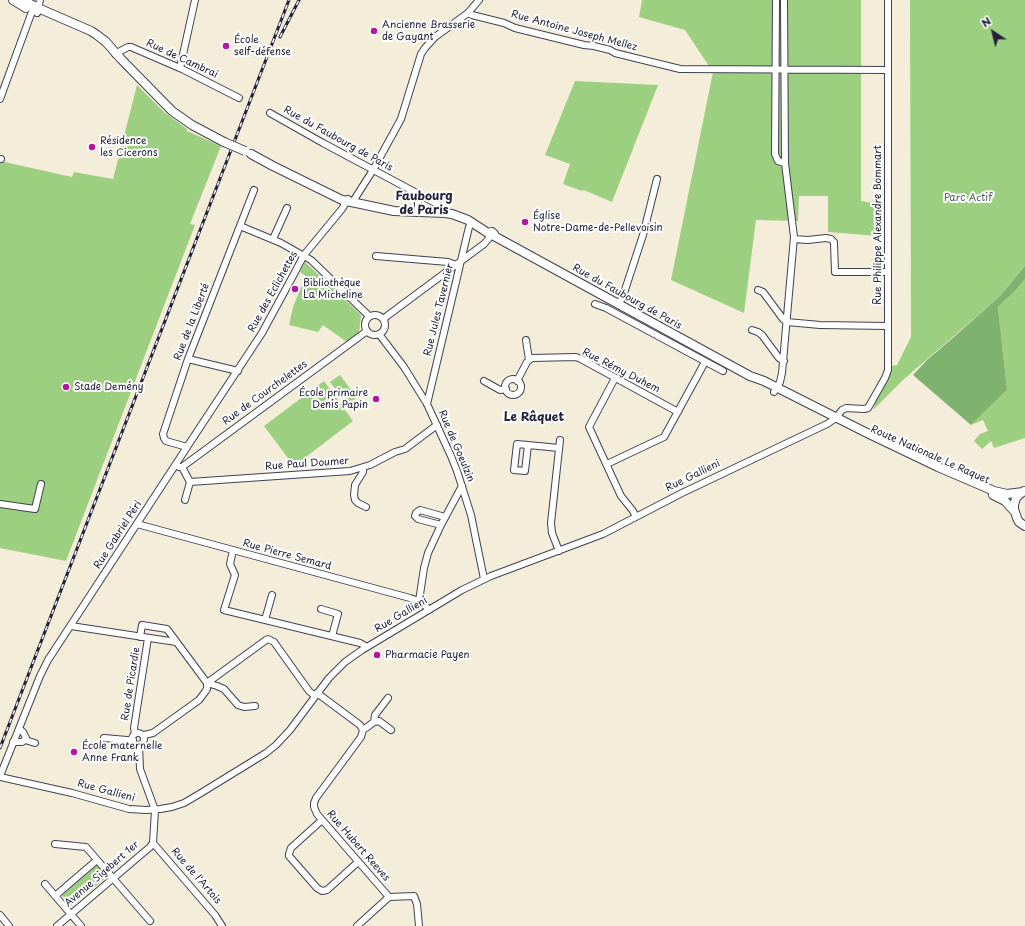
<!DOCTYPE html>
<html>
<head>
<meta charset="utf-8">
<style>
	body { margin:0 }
	#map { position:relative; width:1025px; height:926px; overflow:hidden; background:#f4edd9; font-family:"Playpen Sans",sans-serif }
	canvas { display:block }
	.north { position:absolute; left:973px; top:12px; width:40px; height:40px; -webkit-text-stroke:3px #fff; paint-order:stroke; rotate:325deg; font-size:11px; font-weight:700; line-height:16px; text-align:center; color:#22223b }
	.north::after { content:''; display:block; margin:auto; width:14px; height:18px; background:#22223b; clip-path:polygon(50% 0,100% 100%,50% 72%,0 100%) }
</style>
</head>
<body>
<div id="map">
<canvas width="1025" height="926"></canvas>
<div class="north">N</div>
</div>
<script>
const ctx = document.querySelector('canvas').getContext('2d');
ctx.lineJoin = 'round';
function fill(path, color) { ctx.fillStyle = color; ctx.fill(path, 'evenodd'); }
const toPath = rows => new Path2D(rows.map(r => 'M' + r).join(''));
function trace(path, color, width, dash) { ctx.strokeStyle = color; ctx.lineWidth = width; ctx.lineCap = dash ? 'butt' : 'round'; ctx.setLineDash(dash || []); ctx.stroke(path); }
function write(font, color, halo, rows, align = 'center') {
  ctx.font = font + ' "Playpen Sans",sans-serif'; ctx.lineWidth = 4; ctx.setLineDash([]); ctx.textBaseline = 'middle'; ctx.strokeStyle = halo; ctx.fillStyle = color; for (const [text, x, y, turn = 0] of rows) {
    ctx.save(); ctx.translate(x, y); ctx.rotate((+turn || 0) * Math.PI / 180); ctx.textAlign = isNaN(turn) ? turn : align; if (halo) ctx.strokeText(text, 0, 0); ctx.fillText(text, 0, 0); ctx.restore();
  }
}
const green = toPath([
	[642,0,861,0,861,201,883,205,879,236,828,232,828,196,799,196,798,221,756,220,744,313,671,280,713,72,685,30,639,17],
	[910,0,1025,0,1025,266,1000,296,991,304,904,379,873,410,877,397,889,375,891,366,897,365,911,337],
	[575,81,658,85,612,202,586,191,583,190,582,191,563,184,570,164,545,155],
	[137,85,164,112,187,129,187,131,221,146,190,224,195,225,66,561,0,548,0,161,72,177,74,172,113,179,135,93],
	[305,262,361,315,359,334,347,342,323,325,318,332,289,325,293,307,306,276,300,272],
	[1025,279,1025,438,994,448,991,441,982,449,974,441,980,434,988,431,983,420,971,425,1007,390,998,307,1015,291],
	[340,375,357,398,347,404,330,382],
	[324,381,353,421,294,466,264,426],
	[97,865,107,877,71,906,62,895]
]);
const forest = toPath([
	[1025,266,1025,279,1015,291,998,307,1007,390,971,425,913,375,927,360,955,336,1000,296]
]);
const minor = toPath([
	[776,0,775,154,778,161,785,163],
	[37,13,40,0],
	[468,13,472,15,504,23,515,28,584,45,594,46,610,50,615,53,680,69,888,70],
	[115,54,128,47,131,47,182,69,239,98],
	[180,68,195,0],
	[0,99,34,6],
	[270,113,323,143,439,205],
	[0,159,1,159],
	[418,194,418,213],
	[352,203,373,170,401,119,421,54,425,48,435,37,468,13,479,0],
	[240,226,281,243,311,260,369,316],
	[273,239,287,208],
	[794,239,808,240,826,238,831,239,834,242,834,244,835,272,888,272],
	[376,256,448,262,456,265],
	[758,290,763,292,766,296,783,319,787,322,820,325,888,326],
	[595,304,606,308,723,371],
	[619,304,623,296,643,235,657,179],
	'365 325a10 10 0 1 1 20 0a10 10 0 1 1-20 0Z',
	[383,319,484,244,489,238],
	[752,330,758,332,762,335,779,358,784,361],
	[379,334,404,367,427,404,451,456,457,471,471,515,484,579],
	[526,340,529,360],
	[188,359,238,371],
	[615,378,589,427,621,496,633,511,636,517],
	'505 387a8 8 0 1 1 16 0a8 8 0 1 1-16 0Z',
	[484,381,500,390,506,389],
	[517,381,527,362,532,358,576,357,581,359,678,412],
	[774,392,780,382,782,373,794,237,785,163,784,0],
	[427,404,469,227,471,222],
	[528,445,525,471,514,470,517,444,528,445,559,448],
	[187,447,166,441,164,438,163,434,188,359,254,190],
	[607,464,664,437,705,362],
	[179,467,182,467,367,331],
	[182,467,190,482,350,471,370,465,395,452,405,449,437,425],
	[363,468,363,472,355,485,354,495,355,500,358,503,366,507],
	[185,500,190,482],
	[0,504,35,509,41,484],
	[137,524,410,598,422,602,429,610],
	[441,525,418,519,415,516,416,513,420,510,445,517],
	[233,550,230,564,235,575,224,610,360,643,367,647],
	[559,551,552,533,551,523,560,440],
	[419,601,424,568,428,553,441,525,462,486],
	[321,609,338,614,332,636],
	[265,620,272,595],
	[71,626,176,642],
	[140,637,142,625,167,629,207,683,217,686,224,689,238,705,244,707,255,706],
	[317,693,360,725,363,730,361,737,316,798,314,803,314,807,317,814,389,897,357,926],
	[374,722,379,721,391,730],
	[363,730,374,722,375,715,388,698],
	'132 739a6 6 0 1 1 12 0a6 6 0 1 1-12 0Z',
	[135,734,134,728,148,638],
	[144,735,153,733,199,700,205,692,207,689,207,683,266,640,268,639,274,642,309,691,315,696],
	[104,738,127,740,133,740],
	[25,740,35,743],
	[13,742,22,742,25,740,26,738,23,732,19,729],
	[0,776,40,676,48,660,187,447,262,333,294,274,304,255,342,209,348,199],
	[0,777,72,793,129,809,146,810,160,809,172,807,184,803,201,793,266,753,276,745,290,730,329,678,345,662,362,650,462,590,491,576,603,534,682,493,827,424,836,418,842,410,846,408,864,409,868,408,885,378,888,370,888,0],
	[322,820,291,848,289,854,289,856,317,888,322,891,327,890,358,862],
	[153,843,215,915,222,926],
	[55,844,86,847,150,921],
	[45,884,81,926],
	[55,896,97,860],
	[389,897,414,896,417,904,419,926],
	[0,915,9,926],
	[57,926,150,847,153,843,155,810,140,769,139,745]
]);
const major = toPath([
	[13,0,26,8],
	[23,0,38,8,91,31,97,35,106,42,121,59,172,111,192,125,224,142],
	[251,154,273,166,342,200,394,211,445,213,452,214,468,220,488,233,492,232,494,234,494,236],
	[494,236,750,376,764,381,867,433,938,467,994,491,1007,494,1023,492],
	[1024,491,1019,495,1016,498,1014,505,1014,509,1017,518,1019,522,1025,526],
	[993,495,1005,501,1014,511]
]);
const rail = toPath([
	[280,37,299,0],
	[0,748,289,0]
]);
const majorBridge = toPath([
	[224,142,245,151]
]);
const markers = [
	[374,31,4,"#b5179e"],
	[226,46,4,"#b5179e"],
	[92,147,4,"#b5179e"],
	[525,222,4,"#b5179e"],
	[295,289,4,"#b5179e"],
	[66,387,4,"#b5179e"],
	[376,399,4,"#b5179e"],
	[377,655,4,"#b5179e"],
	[74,752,4,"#b5179e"]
];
const poiNames = [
	["Ancienne Brasserie",382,25],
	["de Gayant",382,37],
	["École",234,40],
	["self-défense",234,52],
	["Résidence",100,141],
	["les Cicerons",100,153],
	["Église",533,216],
	["Notre-Dame-de-Pellevoisin",533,228],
	["Bibliothèque",303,283],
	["La Micheline",303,295],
	["Stade Demény",74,387],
	["École primaire",368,393,"right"],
	["Denis Papin",368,405,"right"],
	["Pharmacie Payen",385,655],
	["École maternelle",82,746],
	["Anne Frank",82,758]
];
const streetNames = [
	["Rue Antoine Joseph Mellez",574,31,15],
	["Rue de Cambrai",182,59,25],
	["Rue du Faubourg de Paris",338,139,29],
	["Rue Philippe Alexandre Bommart",878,225,-90],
	["Rue des Eclichettes",273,292,-61],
	["Rue du Faubourg de Paris",627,297,29],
	["Rue Jules Tavernier",439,310,-76],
	["Rue de la Liberté",192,322,-69],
	["Rue Rémy Duhem",621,371,27],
	["Rue de Courchelettes",265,393,-36],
	["Rue de Goeulzin",456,446,67],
	["Route Nationale Le Raquet",930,455,24],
	["Rue Paul Doumer",307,464,-4],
	["Rue Gallieni",693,476,-26],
	["Rue Gabriel Péri",118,535,-57],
	["Rue Pierre Semard",287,555,15],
	["Rue Gallieni",401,615,-31],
	["Rue de Picardie",131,684,-81],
	["Rue Gallieni",106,791,15],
	["Rue Hubert Reeves",358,846,49],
	["Avenue Sigebert 1er",102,874,-41],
	["Rue de l'Artois",196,876,49]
];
const parkNames = [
	["Parc Actif",968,198]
];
const quarterNames = [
	["Faubourg",424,197],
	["de Paris",424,211],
	["Le Râquet",534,418]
];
fill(green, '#9dcf80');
fill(forest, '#7eb26e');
trace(minor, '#424053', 8);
trace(major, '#424053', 10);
trace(minor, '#fff', 6);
trace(major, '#fff', 8);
trace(rail, '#22223b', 3);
trace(rail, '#fff', 1.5, [4.5]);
trace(majorBridge, '#424053', 10, []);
trace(majorBridge, '#fff', 8);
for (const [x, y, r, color] of markers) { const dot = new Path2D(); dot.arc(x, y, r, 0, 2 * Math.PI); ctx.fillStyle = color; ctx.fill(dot); trace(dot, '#fff', 1.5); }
write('10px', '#22223b', '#fff', poiNames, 'left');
write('10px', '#22223b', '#fff', streetNames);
write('10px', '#4d5f53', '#fff', parkNames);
write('bold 12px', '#22223b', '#fff', quarterNames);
</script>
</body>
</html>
